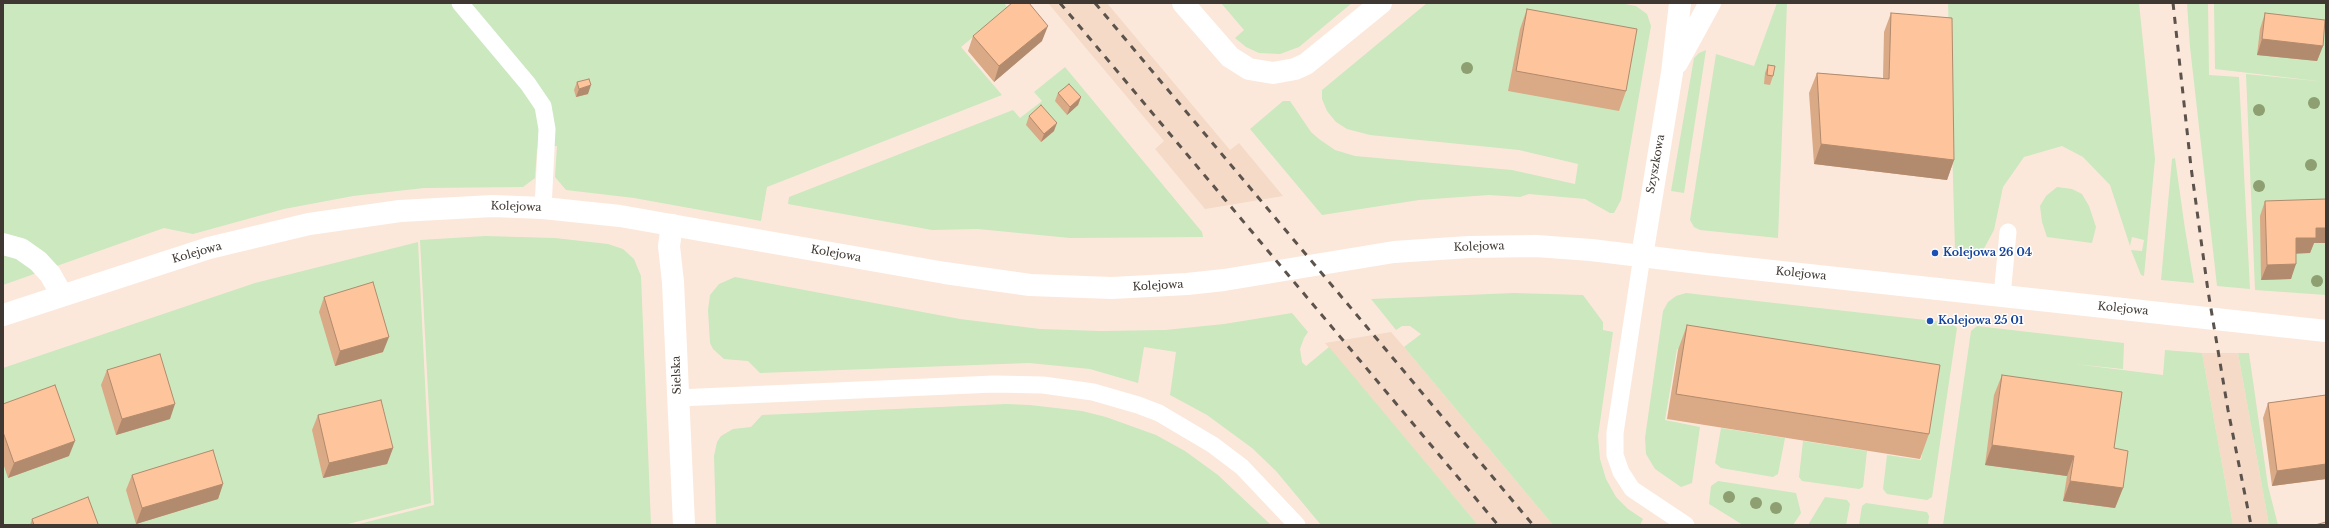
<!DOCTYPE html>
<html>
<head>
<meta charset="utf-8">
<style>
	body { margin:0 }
	#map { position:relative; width:2329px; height:528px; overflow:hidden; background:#fce8da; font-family:"Libre Baskerville",serif }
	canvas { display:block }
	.frame { position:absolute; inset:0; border:4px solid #3f3832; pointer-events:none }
</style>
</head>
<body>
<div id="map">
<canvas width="2329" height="528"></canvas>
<div class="frame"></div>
</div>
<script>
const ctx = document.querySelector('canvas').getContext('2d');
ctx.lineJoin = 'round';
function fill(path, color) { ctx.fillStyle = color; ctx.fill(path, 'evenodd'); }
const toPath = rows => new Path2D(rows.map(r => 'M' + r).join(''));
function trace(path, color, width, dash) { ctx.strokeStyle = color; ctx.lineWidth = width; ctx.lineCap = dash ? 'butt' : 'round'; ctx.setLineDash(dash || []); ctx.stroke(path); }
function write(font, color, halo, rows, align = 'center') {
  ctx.font = font + ' "Libre Baskerville",serif'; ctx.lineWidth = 3; ctx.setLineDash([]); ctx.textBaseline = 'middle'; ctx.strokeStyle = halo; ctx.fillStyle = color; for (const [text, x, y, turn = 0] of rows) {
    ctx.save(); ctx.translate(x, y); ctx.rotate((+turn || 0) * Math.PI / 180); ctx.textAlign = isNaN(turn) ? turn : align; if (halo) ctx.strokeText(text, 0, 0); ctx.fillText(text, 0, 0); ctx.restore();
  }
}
const built = toPath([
	[1048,3,1107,3,1230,150,1239,143,1283,196,1205,209,1155,149,1164,141],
	[1391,332,1404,347,1553,525,1478,525,1325,343],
	[2202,353,2238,353,2269,525,2233,525]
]);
const green = toPath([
	[3,3,1004,3,1008,8,961,47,1002,95,767,187,761,221,634,198,566,190,555,177,557,146,537,149,535,178,523,187,424,188,353,196,284,209,193,234,164,228,3,285],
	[1221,3,1352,3,1299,47,1280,54,1259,53,1246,47,1235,38,1244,30],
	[1427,3,1619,3,1636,6,1647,14,1651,26,1621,200,1614,213,1610,213,1585,199,1529,194,1520,197,1489,195,1419,200,1322,215,1250,129,1283,101,1290,101,1311,132,1319,139,1335,150,1355,156,1512,170,1575,184,1578,164,1519,150,1370,135,1347,129,1336,122,1327,111,1322,99,1322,90],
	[1777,3,1787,3,1778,238,1700,230,1694,227,1690,220,1716,54,1754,66],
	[1948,3,2139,3,2155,159,2144,276,2141,275,2131,250,2142,251,2144,240,2132,237,2130,246,2110,185,2083,157,2062,146,2024,157,2003,187,1994,230,1981,254,1955,250],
	[2187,3,2208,3,2209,75,2239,77,2250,289,2217,286,2190,47],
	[2214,3,2326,3,2326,82,2215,69],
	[1706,50,1684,193,1671,191,1694,58,1699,53],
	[1065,67,1202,232,1203,237,1070,238,978,229,932,230,788,204,789,197,1013,110,1020,118,1042,101,1034,92],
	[2246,74,2326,82,2326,295,2255,290],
	[2175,158,2185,229,2194,283,2161,280,2172,159],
	[2057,187,2072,189,2082,194,2089,206,2096,227,2092,243,2047,237,2042,222,2040,206,2046,196],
	[485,236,555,238,608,244,623,249,634,259,641,276,651,525,355,525,434,505,420,240],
	[418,242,431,503,344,525,3,525,3,368,255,283],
	[735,277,960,319,1040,329,1100,331,1165,330,1224,324,1292,313,1308,332,1304,338,1300,349,1302,362,1306,366,1329,347,1478,525,1321,525,1276,471,1252,448,1207,415,1170,395,1176,352,1144,347,1138,383,1090,369,1029,363,760,373,748,361,724,359,713,349,710,343,708,310,710,295,719,284],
	[1514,293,1583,295,1603,322,1603,330,1613,332,1598,436,1600,459,1606,479,1616,497,1628,509,1643,519,1640,525,1553,525,1404,347,1421,334,1410,326,1402,326,1396,330,1371,299],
	[1686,293,1952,323,1957,328,1932,497,1927,500,1887,494,1883,489,1887,455,1921,460,1933,388,1677,349,1665,420,1700,427,1692,483,1681,487,1655,469,1646,454,1645,438,1663,311,1668,302,1676,296],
	[1977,326,2124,343,2123,369,2074,364,2163,375,2165,350,2202,353,2233,525,1943,525,1971,331],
	[2238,353,2249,353,2268,486,2278,525,2269,525],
	[1006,404,1030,405,1082,411,1106,417,1156,435,1185,451,1218,475,1271,525,716,525,714,456,717,442,721,436,733,429,751,427,762,415],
	[1721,428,1785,438,1778,474,1773,477,1721,468,1715,463],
	[1803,441,1867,451,1863,487,1859,489,1802,481,1799,477],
	[1718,481,1796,493,1801,513,1793,525,1743,525,1709,504,1711,486],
	[1825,497,1847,500,1850,504,1846,525,1808,525],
	[1866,503,1927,512,1929,516,1928,525,1859,525,1862,506]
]);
const lane = toPath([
	[460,3,528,84,543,106,547,129,543,208],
	[1642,256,1615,433,1615,455,1621,472,1632,489,1686,525],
	[2002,296,2008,232],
	[678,398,994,384,1043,385,1093,392,1138,405,1159,413,1213,445,1242,467,1297,525]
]);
const street = toPath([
	[1183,3,1230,57,1249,69,1273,73,1295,69,1306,64,1381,3],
	[1677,63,1710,3],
	[672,225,669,246,673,282,684,525],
	[3,244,21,249,38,261,50,274,62,295],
	[1642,256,1672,73,1680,3]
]);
const secondary = toPath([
	[3,315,209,248,309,224,400,211,493,206,543,208,620,216,945,273,1030,285,1112,288,1187,284,1224,280,1394,252,1469,247,1536,246,1591,250,1707,264,2326,331]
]);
const rail = toPath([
	[1060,3,1498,525],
	[1095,3,1533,525],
	[2173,3,2191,167,2208,291,2228,410,2251,525]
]);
const trees = [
	[1467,68],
	[2314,103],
	[2259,110],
	[2311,165],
	[2259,186],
	[2317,281],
	[1729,497],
	[1756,503],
	[1776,508]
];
const wall = toPath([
	[1527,9,1626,91,1619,111,1508,91,1520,29],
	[1891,13,1954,160,1947,180,1814,164,1809,93,1817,73,1883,78,1884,32],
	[2265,13,2323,46,2317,61,2257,55,2260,29],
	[973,36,1042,41,994,82,968,51],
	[1768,65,1773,76,1770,85,1764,84,1765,73],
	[577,82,588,94,576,97,574,90],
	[1058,93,1081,97,1078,105,1067,115,1055,101],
	[1029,116,1054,131,1041,142,1026,125],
	[2265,201,2314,243,2310,253,2296,253,2291,279,2261,280,2260,216],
	[324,297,383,352,335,366,319,312],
	[1687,325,1929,434,1920,459,1667,419,1678,350],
	[107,370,170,419,116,435,101,385],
	[2002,375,2114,448,2123,488,2115,508,2063,501,2067,476,1985,465,1994,395],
	[2326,395,2326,479,2272,486,2263,418,2268,403],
	[3,404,69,456,8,478,3,463],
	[318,415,393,448,387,464,323,478,312,430],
	[132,475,223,484,218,499,136,524,126,490],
	[32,519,98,524,98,525,30,525]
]);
const shadedWall = toPath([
	[1048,26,1042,41,994,82,999,66],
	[2262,39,2323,46,2317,61,2257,55],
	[591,85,588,94,576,97,579,89],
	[1081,97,1078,105,1067,115,1070,107],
	[1057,123,1054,131,1041,142,1044,134],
	[1821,144,1954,160,1947,180,1814,164],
	[2316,228,2326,228,2326,243,2314,243,2310,253,2291,254,2296,238],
	[2296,264,2291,279,2261,280,2267,265],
	[389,337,383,352,335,366,340,351],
	[175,404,170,419,116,435,122,419],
	[75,441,69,456,8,478,14,463],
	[1992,445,2074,456,2067,476,1985,465],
	[393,448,387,464,323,478,329,463],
	[2326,464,2326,479,2272,486,2277,471],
	[2070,481,2123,488,2115,508,2063,501],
	[223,484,218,499,136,524,142,508]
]);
const building = toPath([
	[1012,3,1029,3,1048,26,999,66,973,36,1012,3],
	[1527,9,1637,29,1626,91,1516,71,1527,9],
	[1891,13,1952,18,1954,160,1821,144,1817,73,1889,79,1891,13],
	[2265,13,2325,20,2323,46,2262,39,2265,13],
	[1768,65,1775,66,1773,76,1767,75,1768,65],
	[589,79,591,85,579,89,577,82,589,79],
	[1069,84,1081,97,1070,107,1058,93,1069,84],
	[1041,105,1057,123,1044,134,1029,116,1041,105],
	[2326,199,2326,228,2316,228,2316,238,2296,238,2296,264,2267,265,2265,201,2326,199],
	[373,282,389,337,340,351,324,297,373,282],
	[1687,325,1940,365,1929,434,1676,394,1687,325],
	[160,354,175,404,122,419,107,370,160,354],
	[2002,375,2122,392,2114,448,2128,451,2123,488,2070,481,2074,456,1992,445,2002,375],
	[55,385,75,441,14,463,3,432,3,404,55,385],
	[2326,395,2326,464,2277,471,2268,403,2326,395],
	[381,400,393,448,329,463,318,415,381,400],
	[213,450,223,484,142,508,132,475,213,450],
	[88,497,98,524,97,525,34,525,32,519,88,497],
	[2326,522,2326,525,2315,525,2326,522]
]);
const markers = [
	[1935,253,4,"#1a4fb4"],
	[1930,321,4,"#1a4fb4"]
];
const streetNames = [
	["Szyszkowa",1656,164,-80],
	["Kolejowa",516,207,2],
	["Kolejowa",1479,247,-2],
	["Kolejowa",197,253,-16],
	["Kolejowa",836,254,10],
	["Kolejowa",1801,274,6],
	["Kolejowa",1158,286,-3],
	["Kolejowa",2123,309,6],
	["Sielska",677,375,-92]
];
const transitNames = [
	["Kolejowa 26 04",1943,253],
	["Kolejowa 25 01",1938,321]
];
fill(built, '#f4dac7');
fill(green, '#cbe8bf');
trace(lane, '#fff', 17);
trace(street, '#fff', 22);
trace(secondary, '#fff', 22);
trace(rail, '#5c534c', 3, [7, 7]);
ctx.fillStyle = '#8e9f71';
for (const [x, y] of trees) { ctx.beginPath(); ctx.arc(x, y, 6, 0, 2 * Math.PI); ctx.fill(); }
fill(wall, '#daa986');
fill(shadedWall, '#b28a6d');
fill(building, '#fec59c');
trace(building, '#b28a6d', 1);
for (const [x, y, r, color] of markers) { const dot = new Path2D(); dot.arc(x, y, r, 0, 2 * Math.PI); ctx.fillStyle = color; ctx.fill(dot); trace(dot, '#fff', 1.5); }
write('11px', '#3f3832', '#fff', streetNames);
write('bold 11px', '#164399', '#fff', transitNames, 'left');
</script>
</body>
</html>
